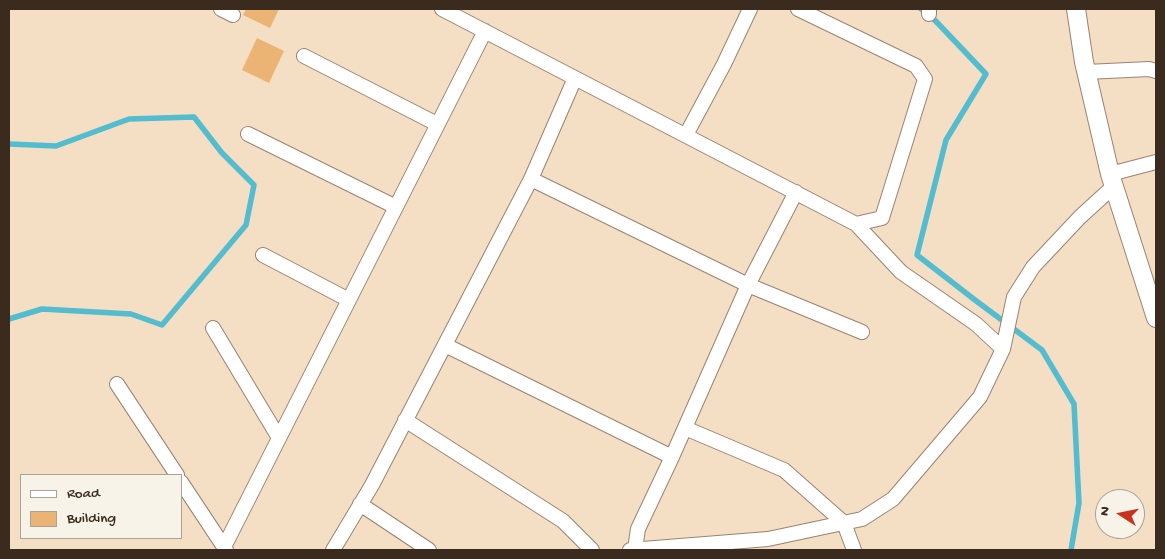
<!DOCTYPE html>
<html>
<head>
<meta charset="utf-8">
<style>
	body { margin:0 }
	#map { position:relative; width:1165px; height:559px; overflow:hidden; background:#f4dec4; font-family:"Gochi Hand",sans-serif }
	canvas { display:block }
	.frame { position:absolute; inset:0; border:10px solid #3b2a1e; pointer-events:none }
	.legend { position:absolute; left:20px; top:474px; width:162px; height:65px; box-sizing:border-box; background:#f7f3e8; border:1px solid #aca397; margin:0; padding:6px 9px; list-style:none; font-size:15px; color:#3b2a1e }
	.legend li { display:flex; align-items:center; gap:10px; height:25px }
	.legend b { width:25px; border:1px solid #aca397 }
	.north { position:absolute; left:1095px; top:489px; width:50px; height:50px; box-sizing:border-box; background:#f7f3e8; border:1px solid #aca397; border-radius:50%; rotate:281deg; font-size:14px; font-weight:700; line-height:20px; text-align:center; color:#3b2a1e }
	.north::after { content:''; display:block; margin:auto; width:18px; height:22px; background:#c8321e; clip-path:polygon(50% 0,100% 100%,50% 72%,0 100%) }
</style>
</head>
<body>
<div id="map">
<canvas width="1165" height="559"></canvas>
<div class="frame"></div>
<ul class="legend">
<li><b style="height:6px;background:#fff"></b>Road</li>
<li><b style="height:14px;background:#ecb474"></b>Building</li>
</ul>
<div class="north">N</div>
</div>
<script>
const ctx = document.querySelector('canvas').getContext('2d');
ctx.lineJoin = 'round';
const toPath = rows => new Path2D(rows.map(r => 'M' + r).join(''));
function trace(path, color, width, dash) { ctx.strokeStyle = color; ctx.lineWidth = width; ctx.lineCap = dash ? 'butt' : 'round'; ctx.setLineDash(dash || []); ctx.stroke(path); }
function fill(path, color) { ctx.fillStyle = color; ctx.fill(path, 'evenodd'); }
const stream = toPath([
	[921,9,929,14,986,74,946,140,917,255,975,300,1042,350,1074,404,1079,503,1071,550],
	[9,144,56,146,129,119,194,117,222,153,254,185,246,225,162,325,131,314,42,309,9,319]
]);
const building = toPath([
	[246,9,279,9,270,28,243,15],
	[257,38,284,51,269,83,242,70]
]);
const minor = toPath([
	[221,9,233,15],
	[442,9,856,224],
	[798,9,916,66,925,79,882,218,856,224,901,272,976,324,1003,349],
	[929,9,929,14],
	[304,56,437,124],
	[1086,72,1149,69,1156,71],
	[248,134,396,207],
	[686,135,724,64,750,9],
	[1110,174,1156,162],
	[531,179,748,285,862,332],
	[263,255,349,300],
	[213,328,279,438],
	[445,345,672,457],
	[117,384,177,475],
	[405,420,563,521,592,550],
	[685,428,784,470,844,523,854,550],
	[181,482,226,550],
	[360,504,429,550],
	[224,547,485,31],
	[635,549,638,529,672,457,748,285,796,192],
	[333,550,372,485,531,179,575,78],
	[630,550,768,539,862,519,893,499,980,397,1003,349,1014,297,1033,267,1080,217,1114,186]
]);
const tertiary = toPath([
	[1076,9,1084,62,1110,174,1156,318]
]);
trace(stream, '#53bccf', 5.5);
fill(building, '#ecb474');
trace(minor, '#988471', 16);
trace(tertiary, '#988471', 20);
trace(minor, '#fff', 14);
trace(tertiary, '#fff', 18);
</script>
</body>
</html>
